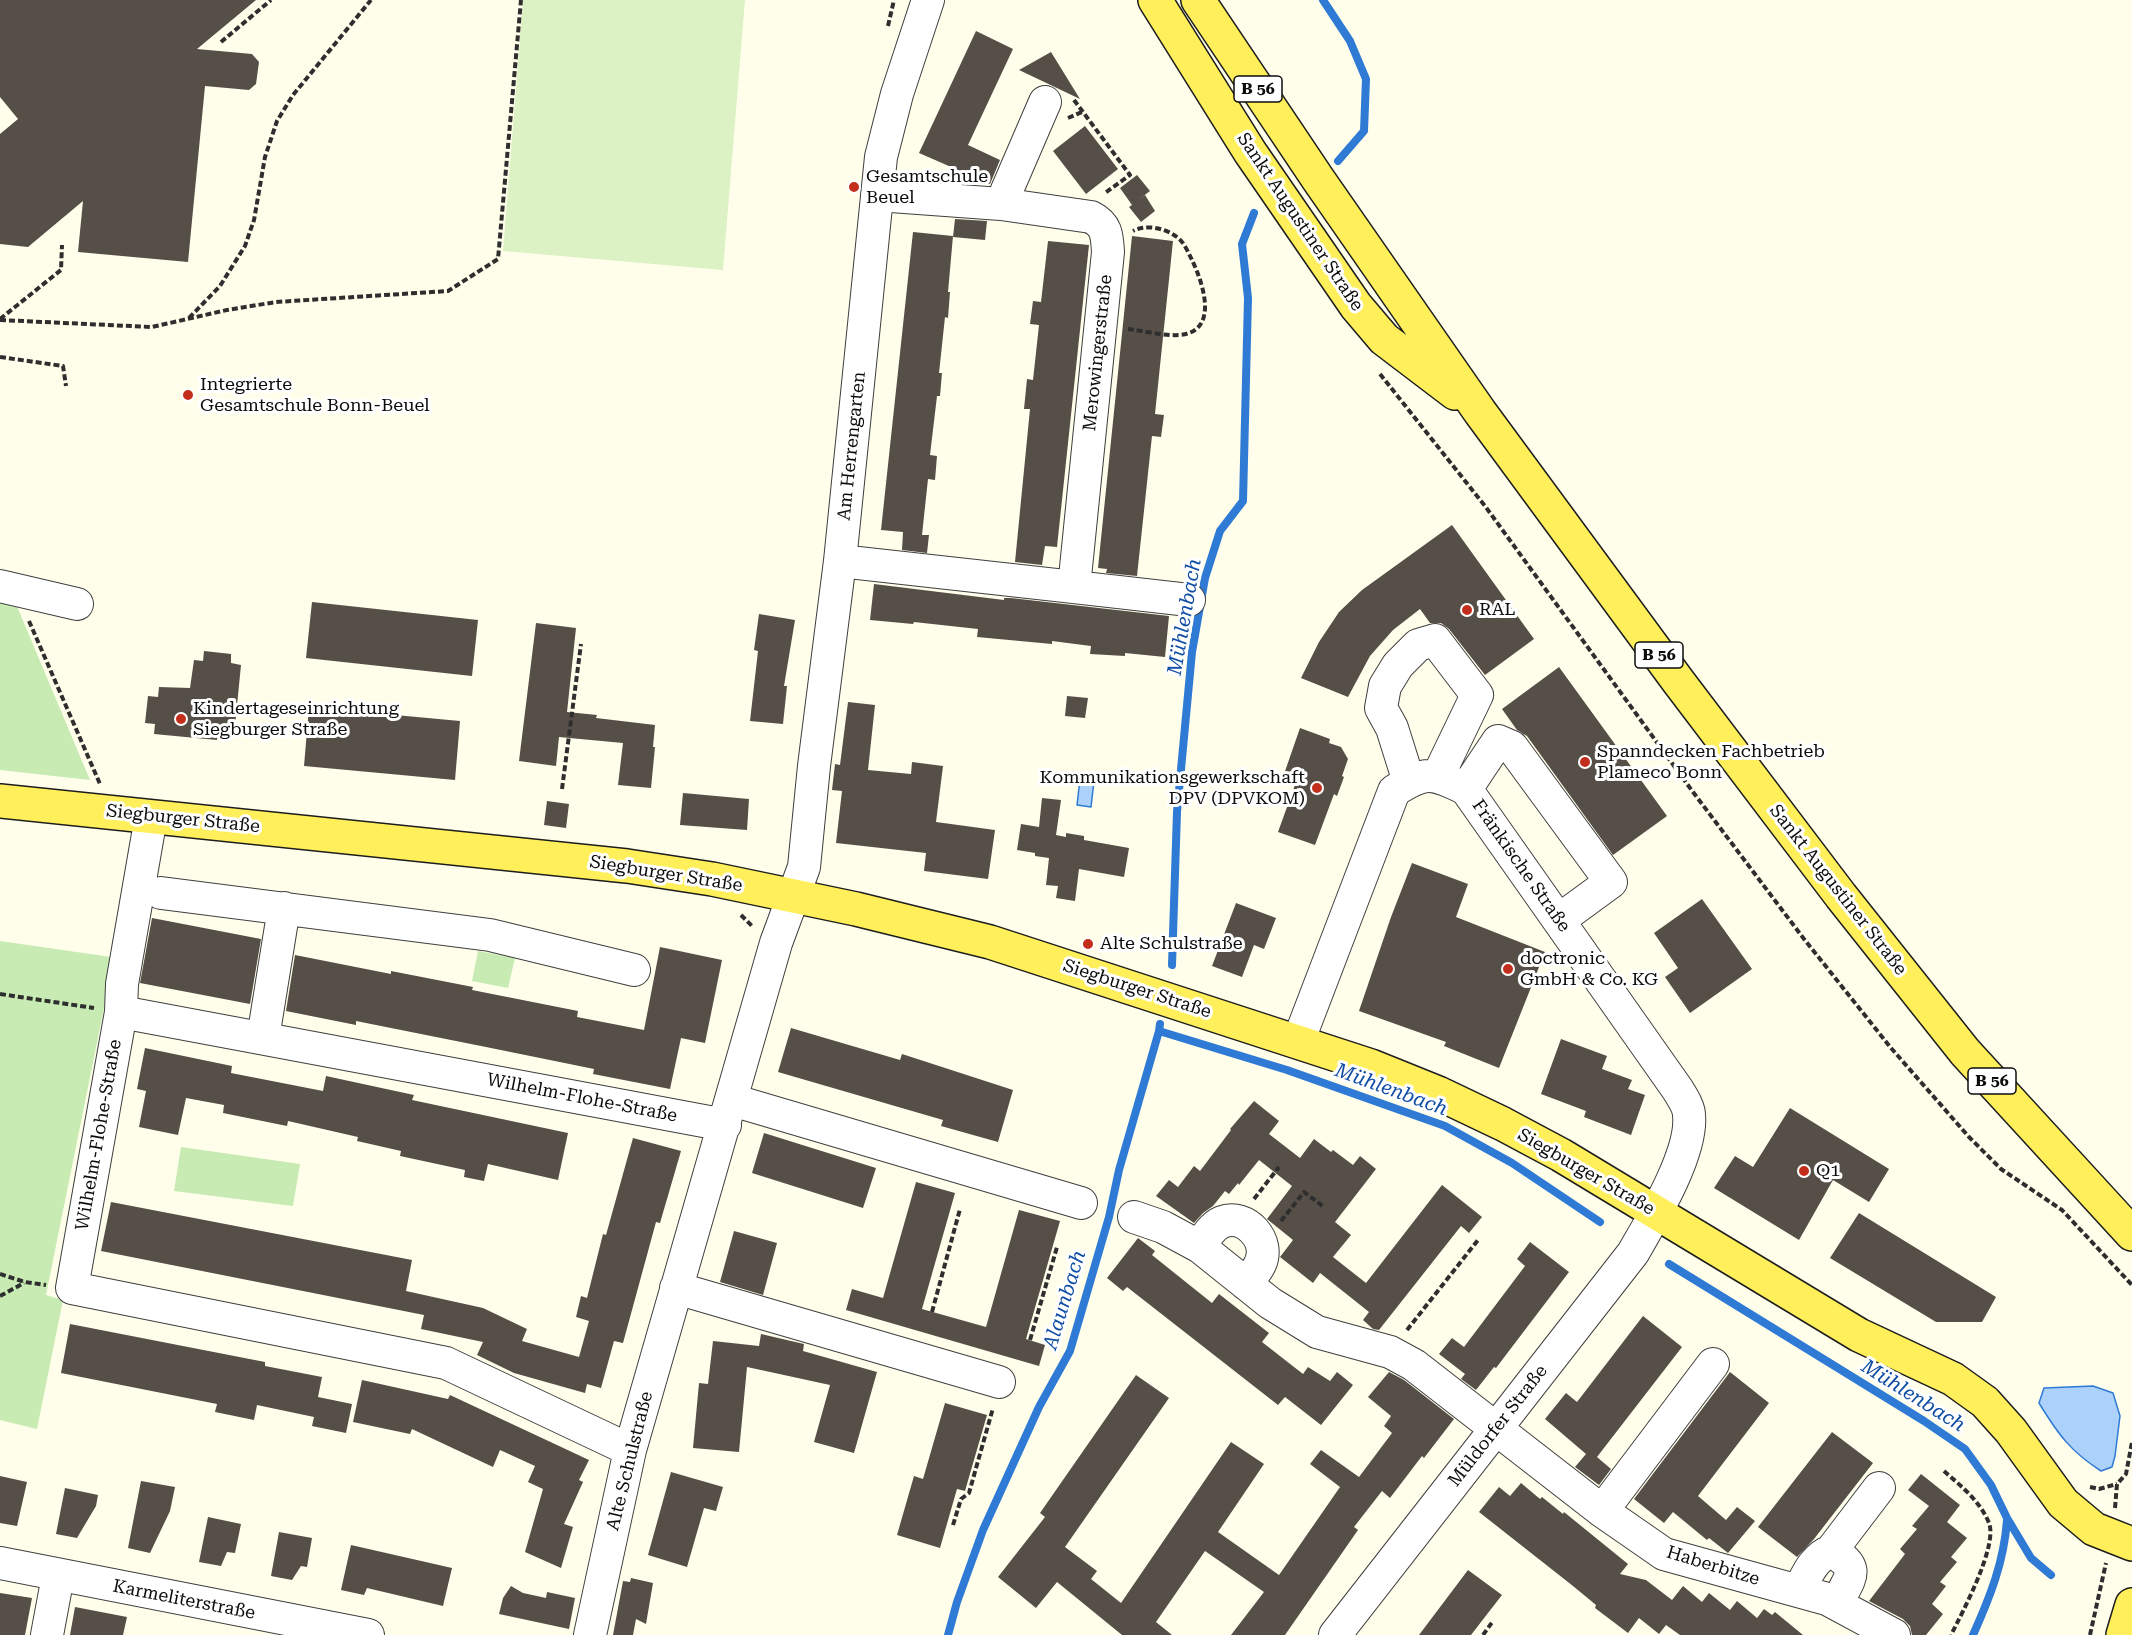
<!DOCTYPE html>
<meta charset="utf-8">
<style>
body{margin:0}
canvas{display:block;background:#fffeeb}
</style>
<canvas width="2132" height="1635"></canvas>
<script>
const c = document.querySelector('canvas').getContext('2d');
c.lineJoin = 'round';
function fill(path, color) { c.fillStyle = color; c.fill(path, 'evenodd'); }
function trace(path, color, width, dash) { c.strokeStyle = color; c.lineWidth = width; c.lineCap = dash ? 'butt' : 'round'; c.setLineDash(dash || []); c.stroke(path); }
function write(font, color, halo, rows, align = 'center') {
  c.font = font + ' "Roboto Serif",serif'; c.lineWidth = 6; c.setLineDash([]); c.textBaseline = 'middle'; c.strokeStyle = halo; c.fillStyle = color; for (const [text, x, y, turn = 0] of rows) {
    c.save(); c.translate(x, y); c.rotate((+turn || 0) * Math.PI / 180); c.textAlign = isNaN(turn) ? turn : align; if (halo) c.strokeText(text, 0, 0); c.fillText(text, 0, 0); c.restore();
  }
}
fill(new Path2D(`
 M 0,598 L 16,604 L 90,780 L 0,770 Z
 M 0,941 L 111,957 L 106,998 L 46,1295 L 63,1300 L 37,1429 L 0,1420 Z
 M 478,951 L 515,958 L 508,988 L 472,981 Z
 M 181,1147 L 300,1164 L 293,1206 L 174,1191 Z`), '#c7ebb2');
fill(new Path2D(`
 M 523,0 L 745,0 L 723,270 L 503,251 Z`), '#dcf2c5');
const water = new Path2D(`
 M 1080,779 L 1094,781 L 1091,807 L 1077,805 Z
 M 2093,1386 L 2113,1393 L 2120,1416 L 2115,1456 L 2112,1467 L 2101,1471 C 2070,1451 2058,1434 2039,1403 L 2044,1388 Z`);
fill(water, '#acd1fa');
trace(water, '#2f7ad5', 1.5);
trace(new Path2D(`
 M 1323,0 L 1350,41 L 1366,79 L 1364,131 L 1338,161
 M 1172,965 L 1177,812 L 1192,652 L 1205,578 L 1220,531 L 1243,501 L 1248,298 L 1242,244 L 1254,213
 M 1160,1024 L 1159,1031 L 1287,1070 L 1445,1126 L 1512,1163 L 1600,1222
 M 1669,1264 L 1924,1421 L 1965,1449 L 1991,1485 L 2007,1518 L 2031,1558 L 2051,1575
 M 948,1635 L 957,1602 L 983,1530 L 1039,1407 L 1070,1351 L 1109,1217 L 1119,1170 L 1159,1031
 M 1973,1635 C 1990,1597 2004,1562 2007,1520`), '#2f7ad5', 8);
fill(new Path2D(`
 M 0,0 L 256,0 L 197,49 L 252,54 L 259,62 L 256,84 L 249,90 L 205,86 L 188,262 L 78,252 L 83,201 L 28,247 L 0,244 L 0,134 L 18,119 L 0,97 Z
 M 976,31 L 1013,49 L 968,145 L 1000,160 L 990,184 L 919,153 Z
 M 1051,52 L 1059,65 L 1080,99 L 1019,70 Z
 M 1085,126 L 1118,169 L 1086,194 L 1053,151 Z
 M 1137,175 L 1150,191 L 1138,200 L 1145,195 L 1155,211 L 1141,222 L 1129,207 L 1132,205 L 1120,188 Z
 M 955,219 L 987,221 L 985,240 L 953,237 Z
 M 913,232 L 953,236 L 948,292 L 950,292 L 948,318 L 945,317 L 939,373 L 942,373 L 940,396 L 937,396 L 930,455 L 937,456 L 935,480 L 928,479 L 922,535 L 929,535 L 927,553 L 902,550 L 903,532 L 881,530 Z
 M 1132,236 L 1173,241 L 1155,414 L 1164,415 L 1161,437 L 1152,436 L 1137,576 L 1106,573 L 1107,569 L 1098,568 Z
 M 1048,241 L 1089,245 L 1057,547 L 1045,546 L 1042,565 L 1015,562 L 1030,409 L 1024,409 L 1027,379 L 1033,380 L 1039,325 L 1030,324 L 1033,301 L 1041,302 Z
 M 1452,525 L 1534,639 L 1485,675 L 1449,629 L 1441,623 L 1430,623 L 1420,609 L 1393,630 L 1370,656 L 1348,697 L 1301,678 L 1319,642 L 1339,612 L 1362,590 Z
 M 874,584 L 1004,600 L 1004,598 L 1011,598 L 1169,616 L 1165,657 L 1125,653 L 1125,656 L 1090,654 L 1091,646 L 1052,641 L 1052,644 L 977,637 L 978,629 L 914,622 L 913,624 L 870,620 Z
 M 312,602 L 478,620 L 472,676 L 306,658 Z
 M 759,614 L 795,620 L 784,686 L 787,686 L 783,724 L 750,721 L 758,651 L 754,650 Z
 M 536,623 L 576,628 L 567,712 L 597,715 L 596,718 L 655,725 L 653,747 L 655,747 L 651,788 L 618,785 L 623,743 L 559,737 L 556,766 L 519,761 Z
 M 204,651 L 231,654 L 231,663 L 241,665 L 235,726 L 219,726 L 217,740 L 154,734 L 155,724 L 145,723 L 148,696 L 158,697 L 159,687 L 190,688 L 194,660 L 203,661 Z
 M 1559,667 L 1667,816 L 1613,855 L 1527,736 L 1517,730 L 1502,709 Z
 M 1067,696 L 1088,698 L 1085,718 L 1065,716 Z
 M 848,702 L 875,705 L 868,770 L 911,774 L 912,762 L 943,766 L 936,822 L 995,830 L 988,879 L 924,871 L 926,853 L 836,843 L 842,791 L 832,790 L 835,764 L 840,765 Z
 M 309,707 L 460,721 L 455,780 L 304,766 Z
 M 1300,728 L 1330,739 L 1329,743 L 1341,747 L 1348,759 L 1342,776 L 1344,777 L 1337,796 L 1334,794 L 1315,845 L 1278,832 L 1296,782 L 1283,777 Z
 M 683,793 L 749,799 L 747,830 L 680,825 Z
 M 1042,798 L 1061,800 L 1056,835 L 1066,837 L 1066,833 L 1084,836 L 1084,840 L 1129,848 L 1124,877 L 1079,869 L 1075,901 L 1056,898 L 1058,886 L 1046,885 L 1049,858 L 1035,856 L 1035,853 L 1017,850 L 1021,824 L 1039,827 Z
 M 547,801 L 569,804 L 566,828 L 544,825 Z
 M 1412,863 L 1468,884 L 1456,917 L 1545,952 L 1499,1068 L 1444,1046 L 1446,1042 L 1359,1011 L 1391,917 Z
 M 1702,899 L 1752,969 L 1690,1013 L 1665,977 L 1678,968 L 1654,933 Z
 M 1236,903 L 1276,918 L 1264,949 L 1254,945 L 1242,977 L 1212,966 Z
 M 152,918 L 261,939 L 250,1004 L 140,983 Z
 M 660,947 L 722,960 L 705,1043 L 681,1038 L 670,1089 L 593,1074 L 594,1069 L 486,1047 L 356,1021 L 356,1025 L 286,1011 L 295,955 L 391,974 L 391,971 L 473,987 L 472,990 L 578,1011 L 577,1017 L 644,1030 Z
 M 791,1028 L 900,1060 L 902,1054 L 1013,1090 L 998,1142 L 941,1126 L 943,1120 L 778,1072 Z
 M 1561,1039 L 1607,1056 L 1602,1069 L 1632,1080 L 1628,1089 L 1645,1095 L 1631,1135 L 1584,1117 L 1586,1111 L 1541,1094 Z
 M 145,1048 L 232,1066 L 231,1073 L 323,1091 L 326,1076 L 414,1095 L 412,1100 L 568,1133 L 558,1180 L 488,1164 L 484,1181 L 464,1177 L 465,1170 L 400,1156 L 401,1151 L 357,1141 L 358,1137 L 288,1121 L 287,1126 L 223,1113 L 224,1105 L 186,1098 L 178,1135 L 139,1127 L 146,1091 L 137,1089 Z
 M 1254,1101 L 1279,1121 L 1269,1134 L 1300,1158 L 1314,1139 L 1331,1152 L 1333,1150 L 1353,1165 L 1360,1156 L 1376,1169 L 1335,1222 L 1351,1235 L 1333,1257 L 1366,1283 L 1442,1185 L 1482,1217 L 1469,1233 L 1461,1226 L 1379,1330 L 1373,1329 L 1363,1320 L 1369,1312 L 1320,1273 L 1313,1283 L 1280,1257 L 1293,1240 L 1267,1219 L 1292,1186 L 1259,1160 L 1239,1185 L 1238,1183 L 1229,1194 L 1225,1191 L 1213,1206 L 1203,1213 L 1194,1223 L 1156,1196 L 1169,1180 L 1178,1187 L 1194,1166 L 1200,1171 L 1231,1130 L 1230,1129 Z
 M 1790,1108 L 1889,1169 L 1869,1202 L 1833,1180 L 1799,1240 L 1714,1188 L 1735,1156 L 1753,1167 Z
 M 764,1133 L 876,1168 L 863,1208 L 752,1173 Z
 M 633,1138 L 681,1151 L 660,1223 L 656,1222 L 623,1343 L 614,1341 L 601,1388 L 587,1384 L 585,1393 L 514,1373 L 477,1355 L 483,1342 L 421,1329 L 424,1315 L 101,1251 L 111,1202 L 412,1260 L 406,1291 L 483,1308 L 527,1329 L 522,1341 L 579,1357 L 589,1321 L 576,1317 L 581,1296 L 587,1298 L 603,1234 L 606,1235 Z
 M 916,1182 L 955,1193 L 922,1309 L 986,1327 L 1019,1210 L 1060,1221 L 1026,1339 L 1045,1345 L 1039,1366 L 846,1310 L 852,1289 L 883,1298 Z
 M 1859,1213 L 1996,1297 L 1982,1322 L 1936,1322 L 1830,1258 Z
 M 734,1231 L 777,1243 L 763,1295 L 720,1282 Z
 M 1138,1238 L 1155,1251 L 1152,1255 L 1212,1303 L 1219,1294 L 1269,1333 L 1262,1342 L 1303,1374 L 1308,1367 L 1330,1381 L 1337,1372 L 1353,1385 L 1321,1425 L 1285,1397 L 1278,1405 L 1127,1287 L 1123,1291 L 1107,1278 Z
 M 1530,1242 L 1569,1272 L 1496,1368 L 1494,1367 L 1476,1390 L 1461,1379 L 1465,1374 L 1439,1354 L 1452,1338 L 1464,1347 L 1525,1266 L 1517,1259 Z
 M 1643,1316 L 1682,1347 L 1597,1457 L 1611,1469 L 1599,1485 L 1575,1467 L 1586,1454 L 1545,1419 L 1566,1393 L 1577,1402 Z
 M 70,1324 L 265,1362 L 265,1366 L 322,1377 L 318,1397 L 352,1404 L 346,1433 L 312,1426 L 314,1417 L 257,1405 L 254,1420 L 215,1412 L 217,1404 L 61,1373 Z
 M 761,1334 L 804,1344 L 803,1351 L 877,1372 L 854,1453 L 814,1442 L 830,1385 L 747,1367 L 739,1452 L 693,1448 L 699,1383 L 708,1384 L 713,1341 L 759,1346 Z
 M 1389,1372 L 1404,1380 L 1454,1419 L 1424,1458 L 1422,1456 L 1390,1498 L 1382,1491 L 1354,1527 L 1358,1530 L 1285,1635 L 1231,1635 L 1264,1592 L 1205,1551 L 1156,1622 L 1172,1635 L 1122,1635 L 1057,1582 L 1036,1608 L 998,1577 L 1045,1517 L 1040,1513 L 1136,1375 L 1169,1398 L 1065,1547 L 1097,1571 L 1091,1579 L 1121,1603 L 1231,1442 L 1264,1464 L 1218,1532 L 1279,1575 L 1340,1487 L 1310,1464 L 1321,1450 L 1359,1477 L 1392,1433 L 1384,1426 L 1391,1416 L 1368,1397 Z
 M 1730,1372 L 1769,1403 L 1698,1496 L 1726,1520 L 1737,1507 L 1755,1521 L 1728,1553 L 1709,1538 L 1707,1540 L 1673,1512 L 1664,1523 L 1634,1499 Z
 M 362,1380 L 448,1399 L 450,1395 L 589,1460 L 579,1480 L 583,1482 L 564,1524 L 573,1527 L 561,1568 L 525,1552 L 543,1489 L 528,1482 L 535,1466 L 500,1450 L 493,1467 L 412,1429 L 410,1434 L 353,1422 Z
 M 945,1403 L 987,1415 L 965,1491 L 957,1489 L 940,1548 L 897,1535 L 914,1476 L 923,1479 Z
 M 1832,1432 L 1873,1463 L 1814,1539 L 1797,1557 L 1758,1527 Z
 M 671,1472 L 723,1487 L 716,1511 L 704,1508 L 687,1567 L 648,1555 Z
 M 1921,1474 L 1960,1505 L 1947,1522 L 1967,1538 L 1951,1557 L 1957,1562 L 1940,1582 L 1946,1586 L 1932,1604 L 1943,1614 L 1926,1635 L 1912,1635 L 1910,1626 L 1903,1619 L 1869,1601 L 1905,1554 L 1900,1549 L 1917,1529 L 1912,1526 L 1929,1506 L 1908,1490 Z
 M 0,1476 L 27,1482 L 17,1526 L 0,1523 Z
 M 141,1481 L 175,1487 L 170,1511 L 150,1553 L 128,1548 Z
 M 1521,1483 L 1540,1499 L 1542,1497 L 1563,1514 L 1564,1512 L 1628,1564 L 1620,1574 L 1646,1580 L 1672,1600 L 1683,1586 L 1702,1602 L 1709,1593 L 1730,1610 L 1737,1601 L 1757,1618 L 1764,1609 L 1772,1615 L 1775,1612 L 1803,1635 L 1680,1635 L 1666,1625 L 1659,1634 L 1639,1618 L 1628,1633 L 1595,1608 L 1596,1605 L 1573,1586 L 1479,1512 L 1499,1487 L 1510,1496 Z
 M 65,1488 L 98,1495 L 96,1506 L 77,1538 L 56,1534 Z
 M 208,1517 L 241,1524 L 235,1553 L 227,1552 L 221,1566 L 199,1562 Z
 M 279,1532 L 312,1538 L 307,1567 L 301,1566 L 292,1580 L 271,1576 Z
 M 351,1545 L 452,1568 L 443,1606 L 367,1588 L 364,1595 L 341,1590 Z
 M 1468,1570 L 1502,1595 L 1488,1613 L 1471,1635 L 1419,1635 Z
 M 631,1578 L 653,1583 L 646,1624 L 636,1619 L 633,1635 L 613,1635 L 623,1581 L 630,1582 Z
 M 511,1586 L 523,1593 L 546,1598 L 547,1592 L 575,1598 L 569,1629 L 499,1614 L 503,1598 Z
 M 0,1593 L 32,1598 L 25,1635 L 0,1635 Z
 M 75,1607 L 127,1617 L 123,1635 L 70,1635 Z`), '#554f48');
const minor = new Path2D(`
 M 877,195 L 1001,204 L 1091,217 C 1107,225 1107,236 1108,252 L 1074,587 L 1189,600
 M 1001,204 L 1045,102
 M 840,561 L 1074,587
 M 0,586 L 77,604
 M 1409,782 L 1392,728 L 1381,708 L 1385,686 L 1398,665 L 1418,645 L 1435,640 L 1477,695 L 1438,776
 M 1466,789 L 1498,741 L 1512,747 L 1611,882 L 1559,920
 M 161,893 L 490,935 L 634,970
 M 121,1012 L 122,984 L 151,817
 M 263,1038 L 284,908
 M 1298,1042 L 1394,791 C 1427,770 1432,773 1466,789 L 1678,1090 C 1682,1097 1689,1107 1689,1115 C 1693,1153 1652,1220 1633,1253 L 1335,1635
 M 732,1100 L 1081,1203
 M 1134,1217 L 1163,1227 L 1200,1247 L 1270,1303 L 1317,1332 L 1390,1352 L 1414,1365 L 1602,1511 L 1664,1554 L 1827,1599 L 1894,1635
 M 1200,1247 C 1205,1238 1212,1226 1222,1222 C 1246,1213 1271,1241 1260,1264 C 1257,1271 1250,1278 1246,1284
 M 676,1288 L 999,1382
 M 630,1450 L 446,1363 L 72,1288 L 121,1012 L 725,1125
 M 1602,1511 L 1713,1364
 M 1831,1551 L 1879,1488
 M 0,1563 L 368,1635
 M 1799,1590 C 1807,1575 1814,1557 1831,1551 C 1862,1568 1850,1577 1837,1603
 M 47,1635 L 58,1576
 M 590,1635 L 630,1450 L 776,943 L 804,867 L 814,766 L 840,561 L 881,157 L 897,94 L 928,0`);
const major = new Path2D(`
 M 1155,0 L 1250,152 L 1356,306 L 1384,339 L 1455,393
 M 1198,0 L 1318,179 L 1480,412 L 1678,681 L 1841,896 L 1965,1052 L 2132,1234
 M 0,801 L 627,866 L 712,879 L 856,909 L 990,942 L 1371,1066 L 1438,1093 L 1503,1124 L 1561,1155 L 1859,1335 L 1953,1379 L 1985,1402 L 2011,1431 L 2063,1503 L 2094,1529 L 2132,1544
 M 2123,1635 L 2132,1605`);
trace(minor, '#3f3f3f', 34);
trace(major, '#1d1d1d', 36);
trace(new Path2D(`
 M 888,26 L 894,0
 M 221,42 L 271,0
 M 1074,100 L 1130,175 L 1105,193
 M 1068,118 L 1082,112
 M 189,318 L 220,286 L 245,246 L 254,220 L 265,157 L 277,121 L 293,95 L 371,0
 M 0,319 L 61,270 L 62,245
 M 0,320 L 152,327 L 227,310 L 276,302 L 448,291 L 498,259 L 521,0
 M 1128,329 C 1144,331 1163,336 1179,335 C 1220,332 1203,283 1192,260 C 1188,252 1184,242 1177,237 C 1165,228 1146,224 1133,231
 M 0,357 L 63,366 L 66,386
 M 1380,374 L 1485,506 L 1693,792 L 1804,939 L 1891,1048 L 1969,1137 L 2001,1169 L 2062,1210 L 2132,1285
 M 29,621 L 100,784
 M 562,789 L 581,644
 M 741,915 L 753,927
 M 0,994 L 94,1008
 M 1254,1199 L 1279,1167
 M 1281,1221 L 1304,1192 L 1324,1207
 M 0,1274 L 25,1282 L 46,1285
 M 0,1296 L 24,1283
 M 932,1312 L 960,1209
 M 1407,1330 L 1478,1240
 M 1030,1340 L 1057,1247
 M 1944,1471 C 1961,1486 1980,1501 1989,1523 C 1998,1546 1962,1613 1951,1635
 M 2090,1487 L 2099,1489 L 2117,1484
 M 2115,1508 L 2117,1484 L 2126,1474 L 2132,1442
 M 953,1525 L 961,1499 L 969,1493 L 993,1408
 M 1483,1635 L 1493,1621
 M 2090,1635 L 2106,1563`), '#2e2e2e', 4, [6, 3]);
trace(minor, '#fff', 32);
trace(major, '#ffef5b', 33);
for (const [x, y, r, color] of [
 [854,187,6,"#c32d1c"],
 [188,395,6,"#c32d1c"],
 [1467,610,6,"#c32d1c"],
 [181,719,6,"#c32d1c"],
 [1585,762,6,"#c32d1c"],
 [1317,788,6,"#c32d1c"],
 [1088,944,6,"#c32d1c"],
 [1508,969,6,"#c32d1c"],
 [1804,1171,6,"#c32d1c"]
]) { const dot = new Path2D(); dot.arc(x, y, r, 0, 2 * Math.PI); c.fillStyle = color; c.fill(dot); trace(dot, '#fff', 2); }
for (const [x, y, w] of [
 [1258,89,48],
 [1659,655,48],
 [1992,1081,48]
]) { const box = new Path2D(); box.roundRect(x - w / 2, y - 13, w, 26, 4.5); c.fillStyle = '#fff'; c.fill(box); trace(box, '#0c0c0c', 1.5); }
write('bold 16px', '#0c0c0c', null, [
 ["B 56",1258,89],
 ["B 56",1659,655],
 ["B 56",1992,1081]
]);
write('18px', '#0c0c0c', '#fff', [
 ["Gesamtschule",866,177],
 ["Beuel",866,198],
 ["Integrierte",200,385],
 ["Gesamtschule Bonn-Beuel",200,406],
 ["RAL",1479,610],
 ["Kindertageseinrichtung",193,709],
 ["Siegburger Straße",193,730],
 ["Spanndecken Fachbetrieb",1597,752],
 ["Plameco Bonn",1597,773],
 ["Kommunikationsgewerkschaft",1305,778,"right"],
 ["DPV (DPVKOM)",1305,799,"right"],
 ["Alte Schulstraße",1100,944],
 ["doctronic",1520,959],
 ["GmbH & Co. KG",1520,980],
 ["Q1",1816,1171]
], 'left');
write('18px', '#0c0c0c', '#fff', [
 ["Sankt Augustiner Straße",1300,222,56],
 ["Merowingerstraße",1098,353,-84],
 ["Am Herrengarten",852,446,-84],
 ["Siegburger Straße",183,819,6],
 ["Fränkische Straße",1521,866,55],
 ["Siegburger Straße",666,874,9],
 ["Sankt Augustiner Straße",1838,890,52],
 ["Siegburger Straße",1137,989,18],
 ["Wilhelm-Flohe-Straße",582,1098,11],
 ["Wilhelm-Flohe-Straße",99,1135,-80],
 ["Siegburger Straße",1586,1172,30],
 ["Müldorfer Straße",1498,1426,-52],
 ["Alte Schulstraße",630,1461,-76],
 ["Haberbitze",1713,1566,17],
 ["Karmeliterstraße",184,1600,11]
]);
write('italic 20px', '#0f4da4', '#fff', [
 ["Mühlenbach",1185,617,-80],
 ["Mühlenbach",1391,1090,20],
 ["Alaunbach",1065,1300,-73],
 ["Mühlenbach",1913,1396,32]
]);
</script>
